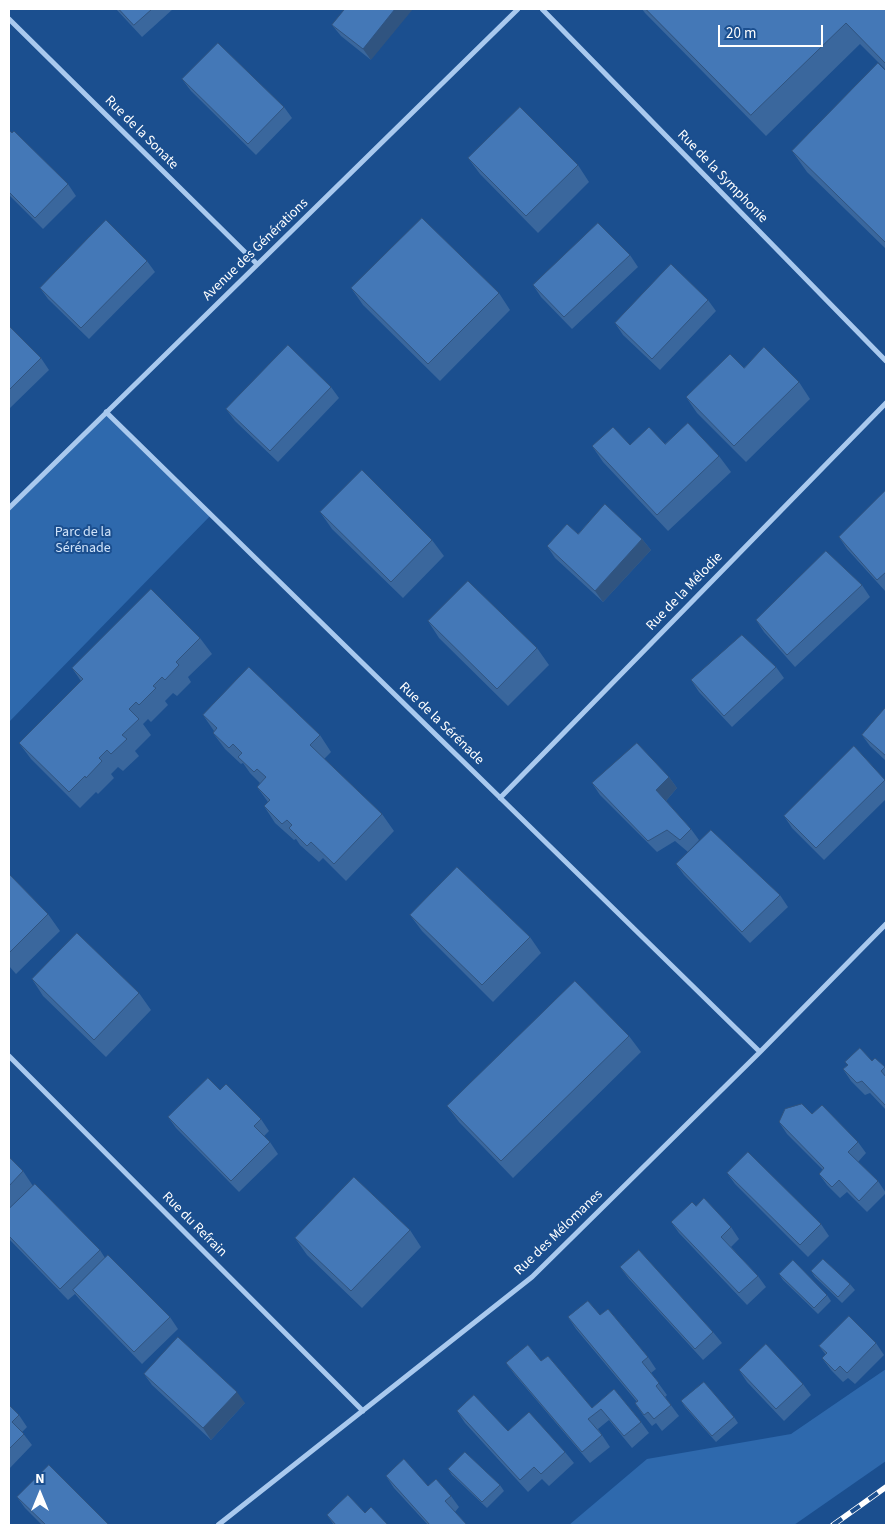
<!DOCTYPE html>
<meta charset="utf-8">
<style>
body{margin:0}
#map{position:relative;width:895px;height:1534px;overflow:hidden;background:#1b4f8f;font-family:"Source Sans 3",sans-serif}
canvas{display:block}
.frame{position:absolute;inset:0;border:10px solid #fff;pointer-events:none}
.north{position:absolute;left:15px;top:1469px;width:50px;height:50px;-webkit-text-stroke:4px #1b4f8f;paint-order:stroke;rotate:0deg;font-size:14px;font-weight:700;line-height:20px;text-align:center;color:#fff}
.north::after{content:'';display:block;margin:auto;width:18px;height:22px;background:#fff;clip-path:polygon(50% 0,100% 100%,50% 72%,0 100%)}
.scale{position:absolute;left:718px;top:25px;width:105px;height:22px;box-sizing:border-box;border:2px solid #fff;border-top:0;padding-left:6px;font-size:15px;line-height:18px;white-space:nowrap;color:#fff;-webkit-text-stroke:4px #1b4f8f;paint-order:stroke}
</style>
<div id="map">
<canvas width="895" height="1534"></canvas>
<div class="frame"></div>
<div class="north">N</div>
<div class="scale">20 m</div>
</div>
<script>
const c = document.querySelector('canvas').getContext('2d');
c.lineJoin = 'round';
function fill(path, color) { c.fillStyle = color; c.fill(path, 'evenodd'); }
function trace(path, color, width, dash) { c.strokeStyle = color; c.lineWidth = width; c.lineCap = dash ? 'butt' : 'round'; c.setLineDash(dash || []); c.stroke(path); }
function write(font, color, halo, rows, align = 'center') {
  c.font = font + ' "Source Sans 3",sans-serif'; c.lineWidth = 4; c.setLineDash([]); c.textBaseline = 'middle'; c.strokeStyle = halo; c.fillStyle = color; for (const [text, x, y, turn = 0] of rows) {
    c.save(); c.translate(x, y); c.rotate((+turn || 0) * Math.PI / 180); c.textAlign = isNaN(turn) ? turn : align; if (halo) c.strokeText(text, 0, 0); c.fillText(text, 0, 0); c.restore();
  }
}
fill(new Path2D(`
 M 106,412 L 211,515 L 9,722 L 9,511 Z
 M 886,1369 L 886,1461 L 794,1525 L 569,1525 L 647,1459 L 791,1434 Z`), '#2e69ad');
trace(new Path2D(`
 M 542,9 L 886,361
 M 9,19 L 257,264
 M 106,412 L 760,1052
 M 9,508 L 518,9
 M 500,798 L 886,403
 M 9,1056 L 363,1411
 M 218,1525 L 532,1277 L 760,1052 L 886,924`), '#a9c9ee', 5);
const rail = new Path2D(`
 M 833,1525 L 886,1487`);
trace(rail, '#fff', 5.5);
trace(rail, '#1b4f8f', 4, [11]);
fill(new Path2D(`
 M 116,9 L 173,9 L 142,37 Z
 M 345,9 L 371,60 L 341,36 L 332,25 Z
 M 642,9 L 886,9 L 886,70 L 860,44 L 766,136 L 645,13 Z
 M 886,71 L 886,249 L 807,172 L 792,151 Z
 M 182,79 L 284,107 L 292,118 L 256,155 L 191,91 Z
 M 9,130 L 68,184 L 76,196 L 43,229 L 9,195 Z
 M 468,158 L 578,165 L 589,182 L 538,233 L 480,174 Z
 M 630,255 L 638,267 L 572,329 L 541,297 L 533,285 Z
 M 147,261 L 155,272 L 89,339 L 48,299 L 40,288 Z
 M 351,288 L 499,293 L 510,310 L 440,381 L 363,305 Z
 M 708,300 L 716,311 L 660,370 L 623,335 L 615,323 Z
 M 9,326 L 41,358 L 49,370 L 9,409 Z
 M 744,368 L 799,382 L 810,399 L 746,462 L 697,413 L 686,397 Z
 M 331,387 L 339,398 L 278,462 L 235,421 L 226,409 Z
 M 665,444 L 719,456 L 731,472 L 668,531 L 603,462 L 592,446 L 630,445 Z
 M 886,490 L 886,592 L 847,549 L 839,537 Z
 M 320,512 L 432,540 L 444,556 L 403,598 L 332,529 Z
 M 642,539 L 651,550 L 603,602 L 555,558 L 547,546 Z
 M 862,585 L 870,597 L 795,667 L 764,632 L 756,620 Z
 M 428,621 L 537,648 L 549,665 L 508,706 L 439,638 Z
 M 200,638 L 212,654 L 188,677 L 191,682 L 177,696 L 173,693 L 165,701 L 168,705 L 151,722 L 148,719 L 143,724 L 151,735 L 135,751 L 139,756 L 123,771 L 118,767 L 111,774 L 114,778 L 98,794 L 96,792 L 80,808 L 31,759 L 19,743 L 81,681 L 72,668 Z
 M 776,667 L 784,678 L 732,727 L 699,692 L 691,680 Z
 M 886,707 L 886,761 L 870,746 L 862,735 Z
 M 203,715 L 320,735 L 331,752 L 324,759 L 382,814 L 394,831 L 346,881 L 323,858 L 319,862 L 300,845 L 296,839 L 294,840 L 275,823 L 264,806 L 268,802 L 257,787 L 260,783 L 250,773 L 243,763 L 241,764 L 225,749 L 213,733 L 214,731 Z
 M 854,746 L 886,781 L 886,799 L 824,860 L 792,828 L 784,816 Z
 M 669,777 L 677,788 L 666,801 L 691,829 L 699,840 L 688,852 L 675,841 L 657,852 L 600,795 L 592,783 Z
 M 676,864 L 780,895 L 788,907 L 750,943 L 684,875 Z
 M 9,874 L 48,914 L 60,931 L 16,974 L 9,966 Z
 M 410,915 L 530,937 L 541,953 L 493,1002 L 422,931 Z
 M 32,979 L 139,993 L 151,1010 L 106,1057 L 43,996 Z
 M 629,1036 L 641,1052 L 513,1178 L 459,1122 L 447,1106 Z
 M 872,1061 L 885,1067 L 886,1069 L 886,1110 L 870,1093 L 865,1095 L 851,1081 L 843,1069 L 848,1065 L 845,1062 Z
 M 220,1090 L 261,1119 L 269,1131 L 264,1136 L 270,1142 L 278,1154 L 239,1192 L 176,1128 L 168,1117 Z
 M 812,1114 L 858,1142 L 866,1153 L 858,1162 L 878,1181 L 886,1193 L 867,1212 L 847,1192 L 840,1198 L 827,1185 L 819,1174 L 823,1170 L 787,1134 L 779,1122 Z
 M 9,1157 L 23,1171 L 33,1186 L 100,1250 L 105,1258 L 170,1317 L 178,1329 L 142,1364 L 81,1301 L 75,1294 L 68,1300 L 9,1239 Z
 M 727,1173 L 821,1224 L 829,1236 L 808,1257 L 735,1184 Z
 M 696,1206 L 731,1227 L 739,1239 L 731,1247 L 758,1276 L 766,1287 L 747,1305 L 679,1233 L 671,1222 Z
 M 410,1230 L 421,1247 L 362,1308 L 307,1255 L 295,1238 Z
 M 620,1267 L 713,1332 L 722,1343 L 703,1360 L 629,1279 Z
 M 811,1271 L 850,1284 L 855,1290 L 842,1303 L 815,1277 Z
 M 779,1274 L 827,1295 L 831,1301 L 818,1314 L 783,1280 Z
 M 600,1315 L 648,1357 L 656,1369 L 651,1373 L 667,1395 L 665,1397 L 679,1416 L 662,1431 L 656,1423 L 652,1426 L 643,1415 L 635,1403 L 637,1402 L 576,1329 L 568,1317 Z
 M 876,1343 L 884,1355 L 855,1384 L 848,1378 L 843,1382 L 831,1370 L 822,1358 L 826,1355 L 819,1346 Z
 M 541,1361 L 592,1408 L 614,1389 L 641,1422 L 649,1433 L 632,1448 L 609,1420 L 598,1429 L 610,1447 L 590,1463 L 515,1375 L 506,1363 Z
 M 739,1370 L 803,1384 L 811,1395 L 784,1421 L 747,1382 Z
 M 144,1374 L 245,1403 L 211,1440 L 152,1385 Z
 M 681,1401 L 734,1417 L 738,1423 L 716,1442 L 685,1407 Z
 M 9,1405 L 19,1415 L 27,1427 L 22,1432 L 32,1445 L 9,1469 Z
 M 457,1411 L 508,1431 L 565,1452 L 574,1463 L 549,1486 L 542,1479 L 528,1492 L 465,1423 Z
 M 49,1465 L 108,1525 L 42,1525 L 25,1508 L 17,1497 Z
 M 448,1469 L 500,1485 L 504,1491 L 487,1508 L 452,1475 Z
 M 386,1476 L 428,1486 L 451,1496 L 459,1507 L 455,1512 L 467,1525 L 428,1525 L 394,1488 Z
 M 365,1513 L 388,1525 L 334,1525 L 327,1515 Z`), '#3a679d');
fill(new Path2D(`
 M 395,9 L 413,9 L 371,60 L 363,49 Z
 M 642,539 L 651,550 L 603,602 L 595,591 Z
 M 669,777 L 677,788 L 665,802 L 656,790 Z
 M 237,1392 L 245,1403 L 211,1440 L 203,1428 Z`), '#305480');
const building = new Path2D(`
 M 119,9 L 152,9 L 134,25 Z
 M 345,9 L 395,9 L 363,49 L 332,25 Z
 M 646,9 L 886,9 L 886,64 L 846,23 L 751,115 Z
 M 218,43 L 284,107 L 248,144 L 182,79 Z
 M 878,63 L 886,71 L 886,243 L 792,151 Z
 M 520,107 L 578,165 L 526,216 L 468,158 Z
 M 9,130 L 12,133 L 14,131 L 68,184 L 35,218 L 9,192 Z
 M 422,218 L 499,293 L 428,364 L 351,288 Z
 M 106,220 L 147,261 L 81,328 L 40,288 Z
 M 598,223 L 630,255 L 564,317 L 533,285 Z
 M 671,264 L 708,300 L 652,359 L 615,323 Z
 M 9,326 L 41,358 L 9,390 Z
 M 288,345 L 331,387 L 270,451 L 226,409 Z
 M 764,347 L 799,382 L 734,446 L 686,397 L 730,354 L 744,368 Z
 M 688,423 L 719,456 L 657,515 L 592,446 L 613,427 L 630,445 L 649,427 L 665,444 Z
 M 362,470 L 432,540 L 391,582 L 320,512 Z
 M 886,490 L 886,572 L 877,580 L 839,537 Z
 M 605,504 L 642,539 L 595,591 L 547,546 L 567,524 L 578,534 Z
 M 826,551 L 862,585 L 787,655 L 756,620 Z
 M 468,581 L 537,648 L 497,689 L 428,621 Z
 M 151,589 L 200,638 L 176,662 L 179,665 L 165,680 L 162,677 L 153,686 L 156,688 L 139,705 L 136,702 L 129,709 L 139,719 L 122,735 L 127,739 L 111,754 L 107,750 L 99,758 L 102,761 L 86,778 L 85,776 L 69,792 L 19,743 L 83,679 L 72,668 Z
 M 742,635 L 776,667 L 724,716 L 691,680 Z
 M 249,667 L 320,735 L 310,745 L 382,814 L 334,864 L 311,842 L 307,846 L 289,828 L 292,825 L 287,820 L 282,824 L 264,806 L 270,800 L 257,787 L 266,777 L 257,769 L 254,772 L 238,757 L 242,753 L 233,744 L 229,748 L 213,733 L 217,728 L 203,715 Z
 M 886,707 L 886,756 L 862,735 Z
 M 637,743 L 669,777 L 656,790 L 691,829 L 680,840 L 667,830 L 648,841 L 592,783 Z
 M 854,746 L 885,780 L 816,848 L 784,816 Z
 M 711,830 L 780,895 L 742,932 L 676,864 Z
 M 457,867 L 530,937 L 482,985 L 410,915 Z
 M 9,874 L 48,914 L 9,953 Z
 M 77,933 L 139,993 L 94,1040 L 32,979 Z
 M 575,981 L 629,1036 L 501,1161 L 447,1106 Z
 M 860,1048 L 872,1061 L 875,1058 L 885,1067 L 881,1071 L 886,1077 L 886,1106 L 862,1081 L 857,1083 L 843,1069 L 848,1065 L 845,1062 Z
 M 208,1078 L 220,1090 L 226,1084 L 261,1119 L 254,1126 L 270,1142 L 231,1181 L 168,1117 Z
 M 802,1104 L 812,1114 L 822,1105 L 858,1142 L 848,1152 L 878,1181 L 859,1201 L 839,1180 L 832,1187 L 819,1174 L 824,1168 L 779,1122 L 785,1109 Z
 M 748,1152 L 821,1224 L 800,1245 L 727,1173 Z
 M 9,1157 L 23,1171 L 9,1186 Z
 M 354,1177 L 410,1230 L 351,1291 L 295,1238 Z
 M 35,1184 L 100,1250 L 60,1289 L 9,1236 L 9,1209 Z
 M 704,1198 L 731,1227 L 721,1237 L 758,1276 L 739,1293 L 671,1222 L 692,1202 L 696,1206 Z
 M 639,1250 L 713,1332 L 695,1349 L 620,1267 Z
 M 108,1255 L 170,1317 L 134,1352 L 73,1290 Z
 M 823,1259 L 850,1284 L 838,1297 L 811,1271 Z
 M 793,1260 L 827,1295 L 814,1308 L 779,1274 Z
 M 588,1301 L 600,1315 L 608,1309 L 648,1357 L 642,1362 L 659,1383 L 656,1386 L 671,1405 L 654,1419 L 648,1412 L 644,1415 L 635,1403 L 638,1401 L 568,1317 Z
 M 849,1316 L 876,1343 L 847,1373 L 840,1366 L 835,1371 L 822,1358 L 827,1353 L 819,1346 Z
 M 178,1337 L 237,1392 L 203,1428 L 144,1374 Z
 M 766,1344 L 803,1384 L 776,1409 L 739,1370 Z
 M 528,1345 L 541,1361 L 548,1356 L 592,1408 L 614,1389 L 641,1422 L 624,1436 L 601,1409 L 588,1419 L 602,1435 L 582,1452 L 506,1363 Z
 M 704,1382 L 734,1417 L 712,1436 L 681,1401 Z
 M 474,1395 L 508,1431 L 529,1412 L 565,1452 L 541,1474 L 534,1467 L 520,1480 L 457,1411 Z
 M 9,1405 L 19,1415 L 12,1422 L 24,1434 L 9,1449 Z
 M 465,1452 L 500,1485 L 482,1502 L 448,1469 Z
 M 404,1459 L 428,1486 L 436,1479 L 451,1496 L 445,1501 L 467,1525 L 430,1525 L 386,1476 Z
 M 49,1465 L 108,1524 L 106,1525 L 46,1525 L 17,1497 Z
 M 348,1495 L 365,1513 L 371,1507 L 388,1525 L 336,1525 L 327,1515 Z`);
fill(building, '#4478b7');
trace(building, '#305480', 1);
write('14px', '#fff', '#1b4f8f', [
 ["Rue de la Sonate",141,133,45],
 ["Rue de la Symphonie",722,177,46],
 ["Avenue des Générations",256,250,-44],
 ["Rue de la Mélodie",685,592,-46],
 ["Rue de la Sérénade",441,724,44],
 ["Rue du Refrain",194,1225,45],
 ["Rue des Mélomanes",559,1233,-44]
]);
write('14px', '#cfe3fa', '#1b4f8f', [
 ["Parc de la",83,533],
 ["Sérénade",83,549]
]);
</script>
